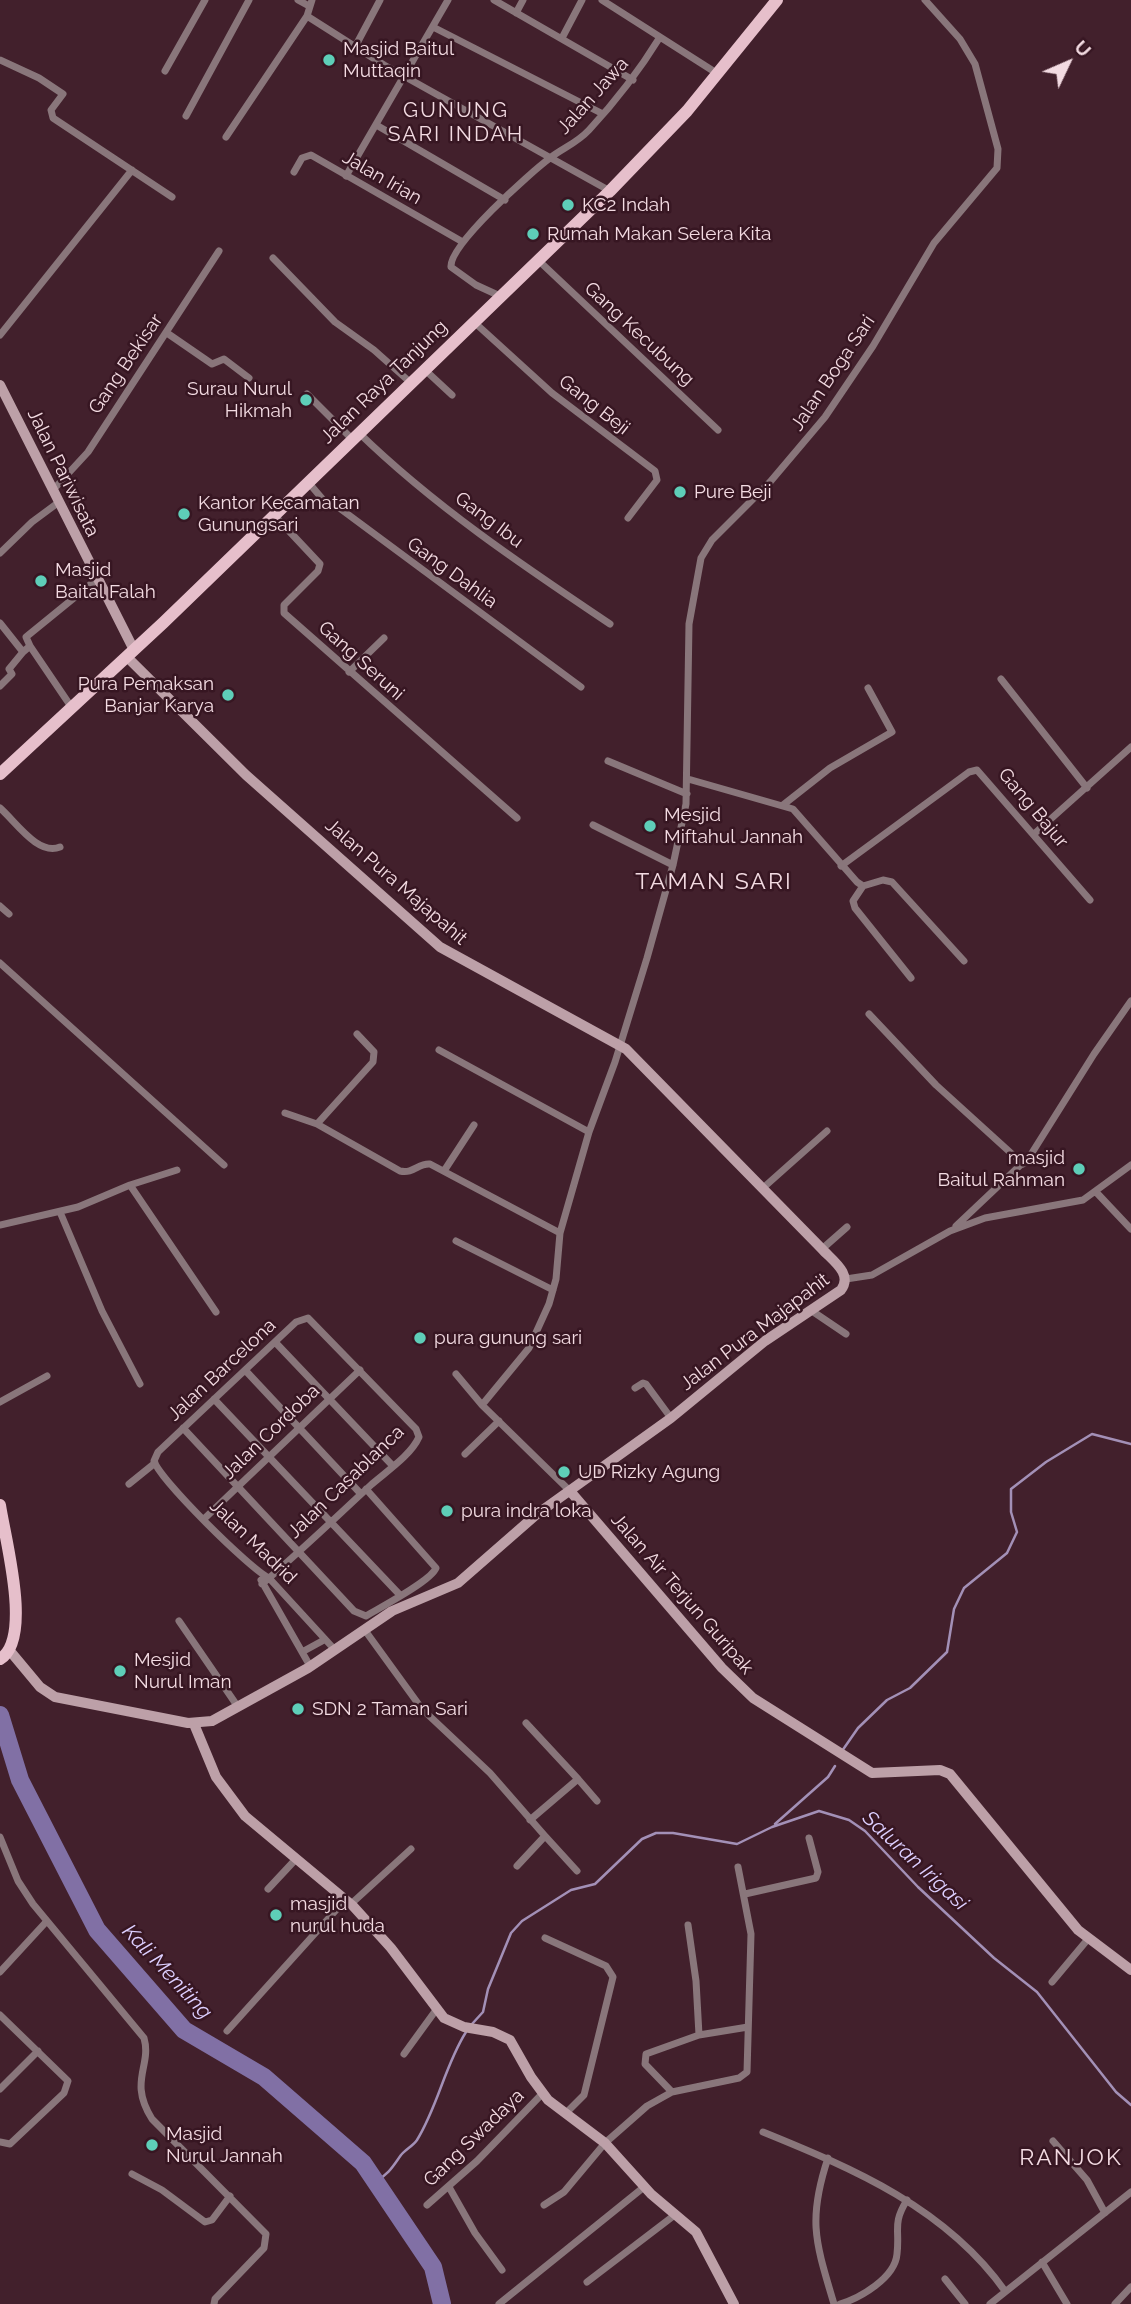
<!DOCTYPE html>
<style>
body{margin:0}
#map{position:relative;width:1131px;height:2304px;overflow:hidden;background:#42202c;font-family:Raleway,sans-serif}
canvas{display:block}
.north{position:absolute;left:1033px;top:28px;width:70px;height:70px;-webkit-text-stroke:5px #371622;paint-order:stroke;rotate:46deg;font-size:19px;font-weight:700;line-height:28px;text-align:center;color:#f3dbe2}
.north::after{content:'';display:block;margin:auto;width:24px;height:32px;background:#f3dbe2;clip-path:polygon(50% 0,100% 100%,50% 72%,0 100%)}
</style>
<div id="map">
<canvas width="1131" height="2304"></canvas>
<div class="north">U</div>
</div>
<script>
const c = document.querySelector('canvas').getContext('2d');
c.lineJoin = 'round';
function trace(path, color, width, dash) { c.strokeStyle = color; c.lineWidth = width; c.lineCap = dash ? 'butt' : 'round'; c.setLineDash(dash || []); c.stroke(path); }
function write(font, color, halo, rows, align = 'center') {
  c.font = font + ' Raleway,sans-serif'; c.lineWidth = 5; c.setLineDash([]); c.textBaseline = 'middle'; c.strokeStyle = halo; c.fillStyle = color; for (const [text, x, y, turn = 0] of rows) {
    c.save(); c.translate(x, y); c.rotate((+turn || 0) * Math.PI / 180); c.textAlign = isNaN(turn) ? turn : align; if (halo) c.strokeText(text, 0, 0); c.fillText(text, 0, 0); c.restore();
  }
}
trace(new Path2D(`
 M 842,1751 L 858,1728 L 887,1700 L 910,1688 L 947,1652 L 954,1609 L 964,1588 L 1007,1553 L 1017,1532 L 1011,1512 L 1011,1489 L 1046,1462 L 1092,1434 L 1131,1444
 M 775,1824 L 828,1777 L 835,1766
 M 472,2024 L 483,2012 L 488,1989 L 511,1933 L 522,1921 L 571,1890 L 595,1884 L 642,1839 L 656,1833 L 673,1833 L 737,1844 L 772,1827 L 819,1811 L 849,1820 L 865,1831 L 918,1887 L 994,1958 L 1037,1992 L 1116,2092 L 1131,2105
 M 376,2181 C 389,2174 393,2166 401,2155 C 406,2149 413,2146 417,2140 C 438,2106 445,2065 466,2032`), '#a390b7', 2.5);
trace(new Path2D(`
 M 0,1715 L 20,1780 L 97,1930 L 184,2030 L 264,2077 L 363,2163 L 433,2267 L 442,2304`), '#8170a5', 18);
trace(new Path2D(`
 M 298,0 L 309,6
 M 494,0 L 633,80
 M 602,0 L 718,74
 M 516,13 L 523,0
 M 307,16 L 384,65 L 610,191
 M 433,27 L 603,114
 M 562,38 L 582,0
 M 355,47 L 380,0
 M 0,60 L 39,78 L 63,94 L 51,110 L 53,118 L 172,197
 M 165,71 L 205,0
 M 186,116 L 249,0
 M 378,126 L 505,200
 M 226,137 L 307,16 L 312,0
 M 294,172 L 302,158 L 311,155 L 461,241
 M 346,176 L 448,0
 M 273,258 L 335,322 L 374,350 L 411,383
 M 538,260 L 718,430
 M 500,296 L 476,285 L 451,267 C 449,245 530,173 550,158 C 563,148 577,143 589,130 C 616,101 639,71 660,37
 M 474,322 L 552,393 L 655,471 L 657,480 L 628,518
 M 167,333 L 212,364 L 224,359 L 249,378
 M 0,335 L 132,170
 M 424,369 L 452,395
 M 307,394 L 352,439
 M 358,432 C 434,506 522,565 610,624
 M 308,482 L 325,502 L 338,507 L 581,687
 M 53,490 L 88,452 L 219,251
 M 274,515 L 320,564 L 318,571 L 284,605 L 284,613 L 517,818
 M 0,553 L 32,522 L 59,502
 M 0,623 L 23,652 L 30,646 L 72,708
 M 30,646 L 26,637 L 96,580
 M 349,672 L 384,638
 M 1001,679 L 1087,788
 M 0,686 L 12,674 L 9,669 L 23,652
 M 608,761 L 687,794
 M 688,779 L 793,809 L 857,882 L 863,886 L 883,880 L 892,882 L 964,961
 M 783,805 L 830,768 L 892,732 L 868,688
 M 0,808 C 16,822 38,856 60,847
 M 593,825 L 673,865
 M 1034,834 L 1131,747
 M 841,866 L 969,772 L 977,770 L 1090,900
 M 863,886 L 853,901 L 855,908 L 911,978
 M 0,906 L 9,914
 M 0,963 L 224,1165
 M 869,1014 L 936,1085 L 1023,1164
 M 439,1050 L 589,1132
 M 285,1113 L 317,1124 L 400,1171 C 414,1174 418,1163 430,1164 L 560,1233
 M 317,1124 L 373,1062 L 374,1052 L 357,1034
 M 444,1171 L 474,1125
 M 130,1185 L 177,1170
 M 763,1188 L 827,1131
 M 1096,1192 L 1131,1229
 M 60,1212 L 102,1311 L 140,1384
 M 0,1225 L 78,1207 L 130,1185 L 216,1312
 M 956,1226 L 1030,1156 L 1094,1054 L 1131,1001
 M 456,1241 L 553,1290
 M 822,1249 L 847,1227
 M 846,1279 L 872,1275 L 950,1231 L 985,1218 L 1083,1200 L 1131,1165
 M 812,1311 L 846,1334
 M 275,1342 L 392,1465
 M 245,1370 L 361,1494
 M 456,1374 L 482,1405 L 570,1491
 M 635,1388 L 643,1383 L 646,1384 L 671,1418
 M 214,1399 L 399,1594
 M 0,1402 L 47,1376
 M 482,1405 L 529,1348 L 549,1304 L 556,1279 L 560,1233 L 589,1132 L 615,1062 L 647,958 L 673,865 L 686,804 L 689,624 L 701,558 L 712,540 L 770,482 L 825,417 L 873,346 L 934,243 L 997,168 L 998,149 L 975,64 L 960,39 L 925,0
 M 183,1428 L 354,1611 L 366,1616 C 381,1607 431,1581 436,1568 L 366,1489
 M 465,1454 L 499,1421
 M 129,1484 L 155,1463
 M 205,1518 L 360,1370
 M 261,1580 L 310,1666
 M 262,1584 C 300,1552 336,1517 372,1484 C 387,1471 411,1455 419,1437 L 416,1429 L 308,1318 L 296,1322 L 158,1452 L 154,1461 C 160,1480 250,1569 269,1578 L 335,1650
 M 179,1621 L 238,1707
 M 364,1629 L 422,1709 L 490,1773 L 545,1836 L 517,1866
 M 302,1652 L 324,1640
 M 526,1723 L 578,1779
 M 530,1820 L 578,1779 L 597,1801
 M 0,1837 L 18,1881 L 33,1904 L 144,2038 C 152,2066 128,2081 152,2119 L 266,2234 L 264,2248 L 215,2299 L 214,2304
 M 546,1837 L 577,1871
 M 268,1889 L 296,1859
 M 745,1894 L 816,1878 L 818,1872 L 809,1838
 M 351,1904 L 411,1849
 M 688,1925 L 696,1981 L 699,2035
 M 545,1938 L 606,1966 L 613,1977 L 584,2095 L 565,2114
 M 0,1972 L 46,1922
 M 1052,1982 L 1088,1939
 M 0,2015 L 68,2081 L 64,2093 L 10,2144 L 0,2142
 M 227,2031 L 346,1899
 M 404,2054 L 436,2010
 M 0,2089 L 38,2051
 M 672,2092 L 645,2064 L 646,2054 L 699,2035 L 748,2027
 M 763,2132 C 854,2169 946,2208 1005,2291
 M 1053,2141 L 1087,2180 L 1105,2213
 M 828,2158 C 807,2221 816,2243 834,2304
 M 132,2174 L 162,2190 L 205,2222 L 212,2220 L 230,2196
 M 449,2187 L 475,2233 L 502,2270
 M 427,2205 L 477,2161 L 542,2094
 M 544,2205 L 564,2192 L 605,2143 L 647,2106 L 672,2092 L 739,2078 L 747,2072 L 751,1934 L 738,1867
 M 1042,2262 L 1067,2304
 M 945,2279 L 965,2304
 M 587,2282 L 676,2214
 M 499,2304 L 644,2187
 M 840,2304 C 860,2298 895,2278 897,2254 C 900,2229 892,2224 907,2200
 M 990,2304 L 1131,2192
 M 1115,2304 L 1131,2287`), '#89767b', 7);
trace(new Path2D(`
 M 0,385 L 134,650
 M 570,1491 L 722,1668 L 753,1698 L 872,1773 L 940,1770 L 950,1774 L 1078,1930 L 1131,1970
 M 10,1651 L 40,1687 L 55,1697 L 188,1723 L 212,1721 L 308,1668 L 392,1611 L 458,1583 L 537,1514 L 671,1418 L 765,1341 L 841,1290 C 853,1274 833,1261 822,1249 L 626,1049 L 440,947 L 246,775 L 127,657
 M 194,1724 L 216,1777 L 245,1816 L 353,1906 L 391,1948 L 444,2018 L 464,2027 L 493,2032 L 510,2040 L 531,2077 L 548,2100 L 605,2143 L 651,2194 L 696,2232 L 734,2304`), '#bda0a8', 10);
trace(new Path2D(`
 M 0,774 L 163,623 L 610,191 L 687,111 L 777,0
 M 0,1505 C 5,1539 33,1639 0,1659`), '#e6bfcb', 12);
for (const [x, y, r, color] of [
 [329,60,7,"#5eceb8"],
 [568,205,7,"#5eceb8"],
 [533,234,7,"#5eceb8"],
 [306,400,7,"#5eceb8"],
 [680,492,7,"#5eceb8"],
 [184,514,7,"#5eceb8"],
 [41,581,7,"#5eceb8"],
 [228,695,7,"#5eceb8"],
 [650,826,7,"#5eceb8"],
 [1079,1169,7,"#5eceb8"],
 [420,1338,7,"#5eceb8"],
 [564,1472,7,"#5eceb8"],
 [447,1511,7,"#5eceb8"],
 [120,1671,7,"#5eceb8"],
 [298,1709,7,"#5eceb8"],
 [276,1915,7,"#5eceb8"],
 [152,2145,7,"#5eceb8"]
]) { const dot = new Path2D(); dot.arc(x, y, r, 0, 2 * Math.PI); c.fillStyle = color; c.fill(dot); trace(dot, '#371622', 2.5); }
write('19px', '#f3dbe2', '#371622', [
 ["Masjid Baitul",343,49],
 ["Muttaqin",343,71],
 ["KC2 Indah",582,205],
 ["Rumah Makan Selera Kita",547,234],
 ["Surau Nurul",292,389,"right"],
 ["Hikmah",292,411,"right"],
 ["Pure Beji",694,492],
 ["Kantor Kecamatan",198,503],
 ["Gunungsari",198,525],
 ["Masjid",55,570],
 ["Baital Falah",55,592],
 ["Pura Pemaksan",214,684,"right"],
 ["Banjar Karya",214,706,"right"],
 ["Mesjid",664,815],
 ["Miftahul Jannah",664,837],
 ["masjid",1065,1158,"right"],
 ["Baitul Rahman",1065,1180,"right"],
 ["pura gunung sari",434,1338],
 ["UD Rizky Agung",578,1472],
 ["pura indra loka",461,1511],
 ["Mesjid",134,1660],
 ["Nurul Iman",134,1682],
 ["SDN 2 Taman Sari",312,1709],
 ["masjid",290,1904],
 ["nurul huda",290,1926],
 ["Masjid",166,2134],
 ["Nurul Jannah",166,2156]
], 'left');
write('19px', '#f3dbe2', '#371622', [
 ["Jalan Jawa",593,96,-48],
 ["Jalan Irian",382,178,30],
 ["Gang Kecubung",639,334,43],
 ["Gang Bekisar",126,364,-56],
 ["Jalan Boga Sari",833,373,-56],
 ["Jalan Raya Tanjung",384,382,-44],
 ["Gang Beji",594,405,38],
 ["Jalan Pariwisata",63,473,64],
 ["Gang Ibu",489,520,37],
 ["Gang Dahlia",452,573,36],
 ["Gang Seruni",361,661,42],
 ["Gang Bajur",1033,808,50],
 ["Jalan Pura Majapahit",396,882,41],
 ["Jalan Pura Majapahit",755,1332,-37],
 ["Jalan Barcelona",222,1370,-43],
 ["Jalan Cordoba",271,1432,-44],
 ["Jalan Casablanca",346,1482,-44],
 ["Jalan Madrid",253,1542,44],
 ["Jalan Air Terjun Guripak",682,1594,49],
 ["Gang Swadaya",474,2138,-44]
]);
c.letterSpacing = '2px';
write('21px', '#f3dbe2', '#371622', [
 ["GUNUNG",456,111],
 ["SARI INDAH",456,135]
]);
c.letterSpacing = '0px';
write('italic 21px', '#ddcfff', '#371622', [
 ["Saluran Irigasi",915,1861,43],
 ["Kali Meniting",167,1972,47]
]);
c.letterSpacing = '2px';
write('23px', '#f3dbe2', '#371622', [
 ["TAMAN SARI",714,882],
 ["RANJOK",1071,2158]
]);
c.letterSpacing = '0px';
</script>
